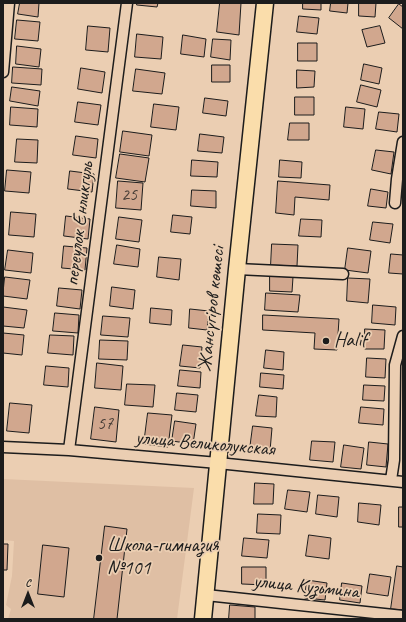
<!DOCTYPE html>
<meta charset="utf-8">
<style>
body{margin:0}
#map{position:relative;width:406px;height:622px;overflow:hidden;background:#ebceb2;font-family:Caveat,sans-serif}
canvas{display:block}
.frame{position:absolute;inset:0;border:4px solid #1c1c1c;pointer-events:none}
.north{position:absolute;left:8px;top:574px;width:40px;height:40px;-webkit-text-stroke:3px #ebceb2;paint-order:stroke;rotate:0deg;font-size:11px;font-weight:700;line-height:16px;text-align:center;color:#1c1c1c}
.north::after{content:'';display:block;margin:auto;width:14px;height:18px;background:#1c1c1c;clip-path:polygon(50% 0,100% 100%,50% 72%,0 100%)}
</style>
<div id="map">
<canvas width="406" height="622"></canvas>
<div class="frame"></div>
<div class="north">С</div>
</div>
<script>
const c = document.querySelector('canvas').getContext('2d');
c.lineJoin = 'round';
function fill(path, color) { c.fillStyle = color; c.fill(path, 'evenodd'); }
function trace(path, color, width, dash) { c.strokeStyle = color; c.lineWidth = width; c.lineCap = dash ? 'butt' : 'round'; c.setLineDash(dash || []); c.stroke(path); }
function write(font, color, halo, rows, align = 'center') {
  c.font = font + ' Caveat,sans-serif'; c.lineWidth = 3.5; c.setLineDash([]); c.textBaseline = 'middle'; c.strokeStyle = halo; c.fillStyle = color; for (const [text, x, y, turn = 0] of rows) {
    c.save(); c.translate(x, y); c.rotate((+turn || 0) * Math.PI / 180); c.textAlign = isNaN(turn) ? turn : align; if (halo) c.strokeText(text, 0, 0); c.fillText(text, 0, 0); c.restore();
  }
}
fill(new Path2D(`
 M 3,479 L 194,488 L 177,619 L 8,619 L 11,609 L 6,605 L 12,576 L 14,541 L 3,540 Z`), '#dfbfa4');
const building = new Path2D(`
 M 20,3 L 39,3 L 38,17 L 18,14 Z
 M 137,3 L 158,3 L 157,7 L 137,5 Z
 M 220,3 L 241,3 L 239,35 L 217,32 Z
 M 303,3 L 321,3 L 321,10 L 303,9 Z
 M 331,3 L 348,3 L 347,13 L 330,11 Z
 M 359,3 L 376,3 L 375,17 L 359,16 Z
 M 399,4 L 403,7 L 403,29 L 389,18 Z
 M 299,16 L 319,18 L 317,34 L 297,32 Z
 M 17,20 L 40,22 L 38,41 L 15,39 Z
 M 88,26 L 110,28 L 108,52 L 86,50 Z
 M 380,26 L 385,43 L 367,47 L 362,30 Z
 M 137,34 L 163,37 L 161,59 L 135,57 Z
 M 183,35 L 206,39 L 204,57 L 181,54 Z
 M 213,39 L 231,40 L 230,60 L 211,57 Z
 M 298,43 L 317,43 L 317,61 L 298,61 Z
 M 17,46 L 41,49 L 39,67 L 16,64 Z
 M 364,64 L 382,68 L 379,84 L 361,80 Z
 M 212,65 L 230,65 L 230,82 L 212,82 Z
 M 13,67 L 42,69 L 41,85 L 12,83 Z
 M 81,68 L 105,72 L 102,93 L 78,89 Z
 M 136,69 L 165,73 L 162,94 L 133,91 Z
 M 297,70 L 315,71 L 314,87 L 297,88 Z
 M 361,85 L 381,90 L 377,107 L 357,102 Z
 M 12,87 L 40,91 L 38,106 L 10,101 Z
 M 295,97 L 314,97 L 314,115 L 295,115 Z
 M 205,98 L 228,101 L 226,116 L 203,113 Z
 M 78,102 L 101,105 L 98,125 L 75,122 Z
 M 154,104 L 179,107 L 176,130 L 151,127 Z
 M 11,107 L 38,109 L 37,127 L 10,125 Z
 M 346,107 L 365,109 L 363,129 L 344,127 Z
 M 379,112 L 399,114 L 397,132 L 376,129 Z
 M 290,123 L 309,123 L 309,140 L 288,140 Z
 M 123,131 L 152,135 L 149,156 L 120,152 Z
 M 200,134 L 224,137 L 222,153 L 198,151 Z
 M 76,136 L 98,139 L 96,158 L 73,155 Z
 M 17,139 L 38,140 L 37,163 L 15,162 Z
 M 376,150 L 394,152 L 391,174 L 372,170 Z
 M 120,154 L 149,158 L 145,182 L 116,178 Z
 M 192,160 L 218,162 L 217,177 L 191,176 Z
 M 280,160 L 302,162 L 301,178 L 279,177 Z
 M 7,170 L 31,172 L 29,193 L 5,191 Z
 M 70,171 L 94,174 L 92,192 L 68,189 Z
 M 118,181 L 143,183 L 141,210 L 116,208 Z
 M 278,181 L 330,185 L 329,200 L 295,197 L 294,215 L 276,213 Z
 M 371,189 L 388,192 L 386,208 L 368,206 Z
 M 192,190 L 216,191 L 216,208 L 191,206 Z
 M 11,212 L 36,214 L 34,237 L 9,235 Z
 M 173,215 L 192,217 L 190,234 L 171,232 Z
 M 66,216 L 90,219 L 88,239 L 64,236 Z
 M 119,217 L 142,220 L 139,242 L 116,239 Z
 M 301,219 L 322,220 L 321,237 L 299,236 Z
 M 373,222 L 393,224 L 390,243 L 370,240 Z
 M 272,244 L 298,245 L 297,266 L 271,265 Z
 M 117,245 L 140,249 L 138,267 L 114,264 Z
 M 64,246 L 87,248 L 85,270 L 62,268 Z
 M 348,248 L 371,251 L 368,273 L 345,270 Z
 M 8,250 L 33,253 L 31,273 L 5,270 Z
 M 391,254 L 403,255 L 403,274 L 389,273 Z
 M 159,257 L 181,259 L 179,280 L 157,277 Z
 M 270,276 L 293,277 L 292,292 L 270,291 Z
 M 5,277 L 30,280 L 27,299 L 3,296 Z
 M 348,278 L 370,279 L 368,303 L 347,301 Z
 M 112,287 L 135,290 L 133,309 L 110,306 Z
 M 59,288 L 82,290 L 80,309 L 57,306 Z
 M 266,293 L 300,295 L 298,312 L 265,310 Z
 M 373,305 L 396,307 L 395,325 L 372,323 Z
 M 3,307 L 27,310 L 24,328 L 3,326 Z
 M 151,308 L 172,310 L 171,325 L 150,323 Z
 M 190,309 L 209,311 L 207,330 L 189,328 Z
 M 55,313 L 79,315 L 78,333 L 53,331 Z
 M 263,315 L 339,319 L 337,350 L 314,349 L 315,333 L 263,330 Z
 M 103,316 L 130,318 L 128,337 L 101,335 Z
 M 365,329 L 385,330 L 384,349 L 365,349 Z
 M 3,333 L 24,335 L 22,355 L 3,353 Z
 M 50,335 L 74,336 L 73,355 L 48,353 Z
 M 100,340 L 128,341 L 127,360 L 99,359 Z
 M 183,345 L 202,347 L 200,368 L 180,366 Z
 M 266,350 L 284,352 L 283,370 L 264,368 Z
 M 367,358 L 386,359 L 385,378 L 366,377 Z
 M 97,363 L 123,366 L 121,390 L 95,388 Z
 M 46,366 L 69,368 L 68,387 L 44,385 Z
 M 180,370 L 201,372 L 200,388 L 178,386 Z
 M 261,373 L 284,375 L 283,389 L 260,387 Z
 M 127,384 L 155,385 L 153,407 L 125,405 Z
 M 364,385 L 385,386 L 384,401 L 363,400 Z
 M 177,393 L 198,395 L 196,412 L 175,410 Z
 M 259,395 L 277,397 L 276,417 L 256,416 Z
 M 10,403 L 32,405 L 29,433 L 7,431 Z
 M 95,407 L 119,410 L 116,442 L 91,439 Z
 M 361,407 L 384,409 L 383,425 L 359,423 Z
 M 148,413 L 172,415 L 168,447 L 144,444 Z
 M 175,421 L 196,424 L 193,444 L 172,441 Z
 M 253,426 L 272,428 L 270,451 L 250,449 Z
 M 312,441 L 335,442 L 333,462 L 310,460 Z
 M 369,442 L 388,444 L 386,467 L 367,465 Z
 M 344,445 L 364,448 L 361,469 L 341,467 Z
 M 255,483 L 274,484 L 273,504 L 254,504 Z
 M 288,490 L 310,492 L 307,512 L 285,509 Z
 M 318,495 L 339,497 L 337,517 L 316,514 Z
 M 359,503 L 381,505 L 379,525 L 358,522 Z
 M 399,507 L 403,507 L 403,527 L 399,527 Z
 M 258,514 L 281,515 L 280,534 L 257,533 Z
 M 105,526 L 127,529 L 117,619 L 94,619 Z
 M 309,535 L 331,538 L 329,559 L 306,556 Z
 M 244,538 L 269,540 L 267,558 L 242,556 Z
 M 3,544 L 8,544 L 7,570 L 3,570 Z
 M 43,545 L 69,548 L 64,597 L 38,594 Z
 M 397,566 L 403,567 L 403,610 L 391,609 Z
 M 242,567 L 266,567 L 266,585 L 242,584 Z
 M 370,574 L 391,577 L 388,596 L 367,593 Z
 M 307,580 L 327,583 L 325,600 L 305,598 Z
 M 342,583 L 362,586 L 360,603 L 340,600 Z
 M 230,605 L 255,607 L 255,619 L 229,619 Z`);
fill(building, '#d1a78e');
trace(building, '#1c1c1c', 1);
const street = new Path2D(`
 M 3,72 L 9,3
 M 395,203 L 397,179 L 403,142
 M 237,269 L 343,274
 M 3,447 L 69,450 L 218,463 L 403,482
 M 69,450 L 127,3
 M 391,480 L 394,460 L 395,365 L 403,336
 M 206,595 L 403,616`);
const primary = new Path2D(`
 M 203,619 L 237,269 L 265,3`);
trace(street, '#1c1c1c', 13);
trace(primary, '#1c1c1c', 19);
trace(street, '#ebceb2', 10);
trace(primary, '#faddab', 16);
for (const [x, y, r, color] of [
 [326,341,4,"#1c1c1c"],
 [99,558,4,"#1c1c1c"]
]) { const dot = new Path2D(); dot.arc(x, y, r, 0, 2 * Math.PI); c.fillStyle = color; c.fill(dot); trace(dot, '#ebceb2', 1.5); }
write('18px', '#493f38', null, [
 ["25",129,195],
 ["57",105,424]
]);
write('20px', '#1c1c1c', '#ebceb2', [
 ["переулок Енликгуль",80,224,-83],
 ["Жансүгіров көшесі",212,309,-84],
 ["улица Великолукская",205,444,5],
 ["улица Кузьмина",306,587,6]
]);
write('20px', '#1c1c1c', '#ebceb2', [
 ["Halif",334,341],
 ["Школа-гимназия",107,546],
 ["№101",107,569]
], 'left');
</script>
